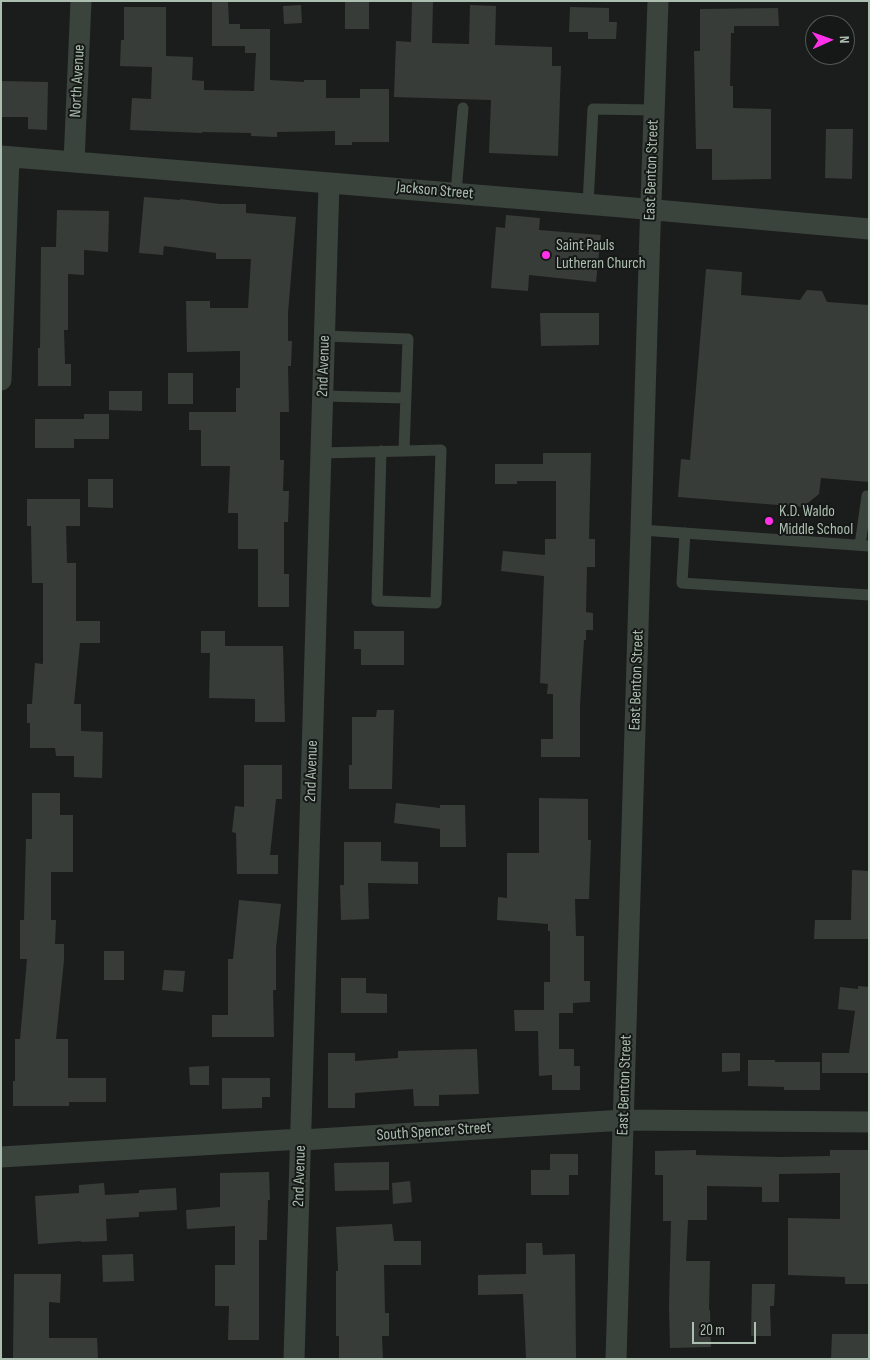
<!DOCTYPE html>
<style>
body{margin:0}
#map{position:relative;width:870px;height:1360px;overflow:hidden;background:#1b1d1c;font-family:"Sofia Sans Condensed",sans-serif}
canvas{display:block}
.frame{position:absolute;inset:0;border:2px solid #acbeaf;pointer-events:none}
.north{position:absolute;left:805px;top:15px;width:50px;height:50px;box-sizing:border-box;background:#151817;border:1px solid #515a54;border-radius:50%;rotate:88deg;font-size:14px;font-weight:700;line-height:20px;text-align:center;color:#acbeaf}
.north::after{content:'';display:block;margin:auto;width:18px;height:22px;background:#ff31e8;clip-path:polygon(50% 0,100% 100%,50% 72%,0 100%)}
.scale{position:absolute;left:692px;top:1322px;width:64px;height:22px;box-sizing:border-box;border:2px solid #acbeaf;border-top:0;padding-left:6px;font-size:15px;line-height:18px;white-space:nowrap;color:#acbeaf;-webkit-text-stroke:4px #151817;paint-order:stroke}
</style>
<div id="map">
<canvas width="870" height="1360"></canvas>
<div class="frame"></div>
<div class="north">N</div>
<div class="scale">20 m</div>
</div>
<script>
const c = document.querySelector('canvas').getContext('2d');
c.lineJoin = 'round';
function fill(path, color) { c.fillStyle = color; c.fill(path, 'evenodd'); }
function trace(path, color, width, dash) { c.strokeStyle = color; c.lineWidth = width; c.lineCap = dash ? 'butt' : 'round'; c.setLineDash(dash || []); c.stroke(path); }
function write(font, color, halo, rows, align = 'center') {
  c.font = font + ' "Sofia Sans Condensed",sans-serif'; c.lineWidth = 4; c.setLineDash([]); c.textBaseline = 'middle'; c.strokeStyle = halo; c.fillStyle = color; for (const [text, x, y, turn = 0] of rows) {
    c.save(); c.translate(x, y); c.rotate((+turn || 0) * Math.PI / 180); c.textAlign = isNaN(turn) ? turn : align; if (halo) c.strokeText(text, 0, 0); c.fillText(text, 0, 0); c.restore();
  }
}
fill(new Path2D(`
 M 212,1 L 228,1 L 229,24 L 240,24 L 240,29 L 270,29 L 270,80 L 304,82 L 304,80 L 326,80 L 326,98 L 360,98 L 360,89 L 389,89 L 389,142 L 352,142 L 352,145 L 335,145 L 335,131 L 277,132 L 277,137 L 251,136 L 251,133 L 202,132 L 202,133 L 130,130 L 132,98 L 151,99 L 152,67 L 120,66 L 121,40 L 124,40 L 124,7 L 166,7 L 166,56 L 193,57 L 192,80 L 204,81 L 204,90 L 254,91 L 256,53 L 245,53 L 245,46 L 212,46 Z
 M 345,1 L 369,1 L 369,29 L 345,29 Z
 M 412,1 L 433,1 L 432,43 L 469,44 L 470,5 L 496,6 L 495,45 L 552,47 L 552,66 L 561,66 L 558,156 L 489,153 L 491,100 L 394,97 L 396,41 L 411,42 Z
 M 301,5 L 302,23 L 284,24 L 283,6 Z
 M 570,7 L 609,8 L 609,22 L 617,22 L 616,39 L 588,39 L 588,32 L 569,32 Z
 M 778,8 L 779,26 L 734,26 L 734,33 L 731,33 L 730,86 L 733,86 L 733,108 L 771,109 L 771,179 L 712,180 L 712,149 L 696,149 L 694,51 L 700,51 L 700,9 Z
 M 1,81 L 48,82 L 47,130 L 28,129 L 28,117 L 1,117 Z
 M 826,129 L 853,129 L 852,179 L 825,178 Z
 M 144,197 L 180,200 L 180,199 L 220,204 L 246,204 L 246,213 L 296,217 L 288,313 L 288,341 L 292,341 L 291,366 L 288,366 L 289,412 L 280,412 L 280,460 L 284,460 L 283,491 L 289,491 L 288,522 L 284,522 L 284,574 L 289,574 L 289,607 L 258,607 L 258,549 L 238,549 L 238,513 L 228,513 L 230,466 L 201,466 L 201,430 L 189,430 L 189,412 L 236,412 L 236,388 L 240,388 L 240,351 L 187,352 L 186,301 L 210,301 L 210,308 L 248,308 L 251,259 L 216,259 L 216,253 L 164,246 L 163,255 L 139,253 Z
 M 57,210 L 109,211 L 108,252 L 84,250 L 84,275 L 68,274 L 68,330 L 64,330 L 65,364 L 71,364 L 71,386 L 38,386 L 38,348 L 40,348 L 41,247 L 56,247 Z
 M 506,215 L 540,218 L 539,230 L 601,235 L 596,282 L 529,275 L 528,291 L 491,288 L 496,227 L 505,228 Z
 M 706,269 L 742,272 L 741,295 L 800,300 L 807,290 L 822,291 L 827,302 L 869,305 L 869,482 L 821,478 L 819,494 L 803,507 L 678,497 L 681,459 L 690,460 Z
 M 540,313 L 599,313 L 599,345 L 541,346 Z
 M 168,373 L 193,373 L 193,404 L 168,404 Z
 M 109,391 L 142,391 L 142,411 L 109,410 Z
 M 84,414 L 109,414 L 109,439 L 74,439 L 74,448 L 35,448 L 35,419 L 84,419 Z
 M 543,453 L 591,453 L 589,539 L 595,539 L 595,567 L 587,567 L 586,612 L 593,613 L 593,630 L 586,630 L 586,640 L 584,640 L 580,705 L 580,757 L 541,757 L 541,739 L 553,739 L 553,694 L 547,694 L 548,684 L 540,683 L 544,576 L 501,571 L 503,551 L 545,555 L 545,539 L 556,539 L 556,481 L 517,481 L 517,484 L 495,484 L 495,464 L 543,464 Z
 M 88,479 L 113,479 L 113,508 L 88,507 Z
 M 27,499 L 80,499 L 80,526 L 66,526 L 67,563 L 76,563 L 76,621 L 100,621 L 100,643 L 80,643 L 74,704 L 81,704 L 81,731 L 103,732 L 102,778 L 74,777 L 74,756 L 56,756 L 55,748 L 30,748 L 30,723 L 27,723 L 27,704 L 32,704 L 35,663 L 43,664 L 43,583 L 32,583 L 31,526 L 27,526 Z
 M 201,631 L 225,631 L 225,646 L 283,646 L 285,722 L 255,722 L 255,699 L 209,698 L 210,653 L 201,653 Z
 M 354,631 L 404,631 L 404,665 L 361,665 L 361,649 L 354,649 Z
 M 377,710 L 394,710 L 392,789 L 349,789 L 349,765 L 352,765 L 352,717 L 376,717 Z
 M 244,765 L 282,765 L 282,799 L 276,799 L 270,855 L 278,855 L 278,874 L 237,874 L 236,833 L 232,832 L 235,806 L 244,807 Z
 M 32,793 L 60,793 L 60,815 L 73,815 L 73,872 L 51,872 L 51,920 L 56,920 L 55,944 L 64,944 L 64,960 L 56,1039 L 68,1039 L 68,1078 L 106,1078 L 106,1102 L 69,1102 L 69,1106 L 13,1106 L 13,1081 L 15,1081 L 15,1039 L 20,1039 L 27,959 L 20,959 L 20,920 L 24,920 L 26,839 L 32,839 Z
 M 539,798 L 588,799 L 588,840 L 591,840 L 589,899 L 575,899 L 576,936 L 584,936 L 584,981 L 590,981 L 590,1002 L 573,1003 L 573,1013 L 559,1013 L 559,1049 L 574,1049 L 574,1066 L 580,1066 L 580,1090 L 552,1090 L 552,1075 L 539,1076 L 538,1031 L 515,1031 L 514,1010 L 544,1010 L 544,982 L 550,982 L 550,931 L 548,931 L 548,924 L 497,920 L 498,897 L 507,898 L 507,853 L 539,853 Z
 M 396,803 L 440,808 L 440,805 L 465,805 L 466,847 L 440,847 L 440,829 L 394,823 Z
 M 344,842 L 381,842 L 381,861 L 418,862 L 418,884 L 368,883 L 369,919 L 341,920 L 340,885 L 344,885 Z
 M 852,870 L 869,871 L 869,939 L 814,939 L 815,920 L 851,920 Z
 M 239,900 L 281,904 L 276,948 L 276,990 L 273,990 L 274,1037 L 212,1037 L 212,1015 L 228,1015 L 228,959 L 233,959 Z
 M 104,951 L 124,951 L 124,980 L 104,980 Z
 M 164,970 L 185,971 L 183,992 L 162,990 Z
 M 341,978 L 366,978 L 366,993 L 387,994 L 387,1013 L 341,1013 Z
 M 858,986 L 869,987 L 869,1073 L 822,1073 L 822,1053 L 849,1053 L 855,1011 L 838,1009 L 840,987 L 858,989 Z
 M 477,1049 L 479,1094 L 439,1095 L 439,1106 L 414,1106 L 413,1089 L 355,1093 L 355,1108 L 328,1108 L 328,1053 L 355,1053 L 355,1061 L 398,1058 L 398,1051 Z
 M 722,1053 L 740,1053 L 740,1071 L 722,1072 Z
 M 748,1060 L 775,1060 L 775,1062 L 820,1062 L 820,1090 L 784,1090 L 784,1087 L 748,1086 Z
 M 209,1066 L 209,1085 L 190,1085 L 189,1067 Z
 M 222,1078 L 270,1078 L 270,1097 L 262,1097 L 262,1108 L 222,1109 Z
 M 696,1150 L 696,1155 L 780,1157 L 830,1156 L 830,1150 L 869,1150 L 869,1284 L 845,1284 L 845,1277 L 788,1275 L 788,1218 L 840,1219 L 840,1173 L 779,1174 L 779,1202 L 762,1202 L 762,1187 L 707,1186 L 707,1220 L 688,1220 L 686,1261 L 710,1261 L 709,1310 L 710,1310 L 711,1347 L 670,1348 L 669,1306 L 671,1221 L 663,1221 L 663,1175 L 655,1175 L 655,1151 Z
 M 550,1154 L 578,1154 L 578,1175 L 569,1175 L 569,1195 L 531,1195 L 531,1170 L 550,1170 Z
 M 389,1162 L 389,1190 L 335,1191 L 334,1163 Z
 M 269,1172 L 270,1200 L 268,1200 L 267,1240 L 259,1240 L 259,1340 L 228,1340 L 229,1306 L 215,1306 L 215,1265 L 235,1265 L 235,1226 L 187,1229 L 186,1210 L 220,1207 L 220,1173 Z
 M 410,1181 L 412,1202 L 393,1204 L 392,1183 Z
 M 104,1183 L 105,1195 L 139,1193 L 139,1190 L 176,1188 L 177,1210 L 139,1212 L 139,1217 L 106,1219 L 107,1241 L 81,1242 L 81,1241 L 38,1244 L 35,1196 L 79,1193 L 79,1185 Z
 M 392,1224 L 394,1241 L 421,1241 L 421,1265 L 384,1265 L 385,1313 L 389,1313 L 389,1336 L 382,1336 L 383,1359 L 339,1359 L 339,1336 L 336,1336 L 336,1271 L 338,1271 L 336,1227 Z
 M 526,1243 L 542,1243 L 543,1255 L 575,1254 L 576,1358 L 526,1358 L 523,1294 L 478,1295 L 478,1275 L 526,1274 Z
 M 133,1254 L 134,1281 L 103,1282 L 102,1255 Z
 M 14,1274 L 61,1274 L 60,1303 L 49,1302 L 49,1338 L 97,1338 L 98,1359 L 13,1359 Z
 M 752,1284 L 775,1284 L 774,1306 L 770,1306 L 771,1336 L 751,1336 Z
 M 832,1334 L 869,1334 L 869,1359 L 831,1359 Z`), '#383c39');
trace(new Path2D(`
 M 456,193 L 463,108
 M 588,204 L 593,109 L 654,110
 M 323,396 L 406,398
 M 381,451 L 377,601 L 436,603 L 441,450 L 404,451
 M 321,453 L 404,451 L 408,339 L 325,336
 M 641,530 L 869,546
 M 685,533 L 682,583 L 869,595
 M 860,545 L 867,496 L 869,496`), '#3b433d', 11);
trace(new Path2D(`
 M 1,156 L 622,207 L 869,229
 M 74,162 L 81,1
 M 1,380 L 9,157
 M 1,1157 L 301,1139 L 302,1140 L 624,1120 L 869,1122
 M 294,1359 L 329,183
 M 616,1359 L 650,230 L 658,1`), '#3b433d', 21);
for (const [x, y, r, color] of [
 [546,255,5,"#ff31e8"],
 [769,521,5,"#ff31e8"]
]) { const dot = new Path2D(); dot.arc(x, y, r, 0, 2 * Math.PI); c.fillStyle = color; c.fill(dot); trace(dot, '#151817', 2); }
write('16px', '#acbeaf', '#151817', [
 ["North Avenue",78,81,-87],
 ["East Benton Street",652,170,-88],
 ["Jackson Street",435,191,5],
 ["2nd Avenue",324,366,-88],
 ["East Benton Street",637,680,-88],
 ["2nd Avenue",312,771,-88],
 ["East Benton Street",625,1085,-88],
 ["South Spencer Street",434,1132,-4],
 ["2nd Avenue",300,1176,-88]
]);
write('16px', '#acbeaf', '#151817', [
 ["Saint Pauls",556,246],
 ["Lutheran Church",556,264],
 ["K.D. Waldo",779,512],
 ["Middle School",779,530]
], 'left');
</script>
